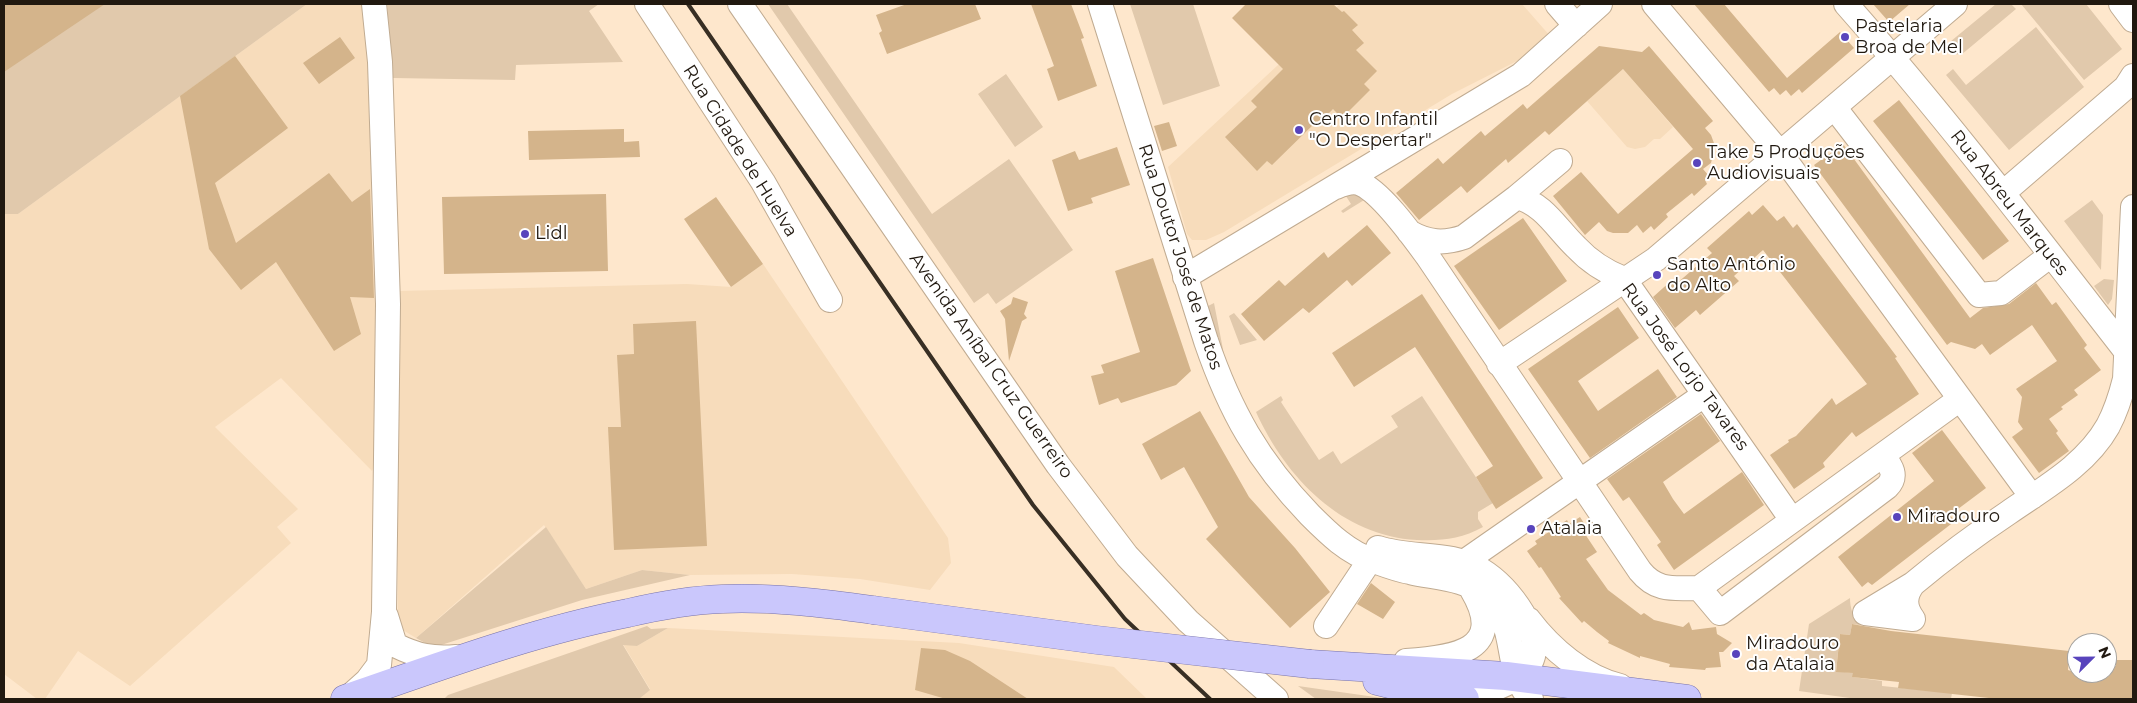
<!DOCTYPE html>
<meta charset="utf-8">
<style>
body{margin:0}
#map{position:relative;width:2137px;height:703px;overflow:hidden;background:#fee7cc;font-family:Montserrat,sans-serif}
canvas{display:block}
.frame{position:absolute;inset:0;border:5px solid #211910;pointer-events:none}
.north{position:absolute;left:2067px;top:633px;width:50px;height:50px;box-sizing:border-box;background:#fff;border:1px solid #a6a39f;border-radius:50%;rotate:67deg;font-size:14px;font-weight:700;line-height:20px;text-align:center;color:#211910}
.north::after{content:'';display:block;margin:auto;width:18px;height:22px;background:#5844bc;clip-path:polygon(50% 0,100% 100%,50% 72%,0 100%)}
</style>
<div id="map">
<canvas width="2137" height="703"></canvas>
<div class="frame"></div>
<div class="north">N</div>
</div>
<script>
const c = document.querySelector('canvas').getContext('2d');
c.lineJoin = 'round';
function fill(path, color) { c.fillStyle = color; c.fill(path, 'evenodd'); }
function trace(path, color, width, dash) { c.strokeStyle = color; c.lineWidth = width; c.lineCap = dash ? 'butt' : 'round'; c.setLineDash(dash || []); c.stroke(path); }
function write(font, color, halo, rows, align = 'center') {
  c.font = font + ' Montserrat,sans-serif'; c.lineWidth = 4; c.setLineDash([]); c.textBaseline = 'middle'; c.strokeStyle = halo; c.fillStyle = color; for (const [text, x, y, turn = 0] of rows) {
    c.save(); c.translate(x, y); c.rotate((+turn || 0) * Math.PI / 180); c.textAlign = isNaN(turn) ? turn : align; if (halo) c.strokeText(text, 0, 0); c.fillText(text, 0, 0); c.restore();
  }
}
fill(new Path2D(`
 M 307,4 L 363,4 L 377,169 L 379,455 L 372,471 L 281,378 L 215,427 L 298,509 L 277,527 L 291,543 L 130,686 L 78,651 L 45,699 L 37,699 L 4,674 L 4,214 L 18,214 Z
 M 1340,4 L 1522,4 L 1551,37 L 1523,58 L 1452,94 L 1224,232 L 1206,240 L 1192,240 L 1187,234 L 1168,167 L 1278,65 Z
 M 1623,69 L 1673,127 L 1660,139 L 1654,139 L 1645,147 L 1635,149 L 1627,147 L 1587,101 Z
 M 763,264 L 948,538 L 951,563 L 930,590 L 860,579 L 792,574 L 690,575 L 642,570 L 586,589 L 544,525 L 416,638 L 398,627 L 398,291 L 687,284 L 731,287 Z
 M 668,628 L 959,643 L 1114,667 L 1147,699 L 639,699 L 650,689 L 623,644 L 637,646 Z`), '#f7dcbb');
fill(new Path2D(`
 M 4,4 L 307,4 L 18,214 L 4,214 Z
 M 387,4 L 599,4 L 589,11 L 623,62 L 516,65 L 515,80 L 393,78 Z
 M 768,4 L 787,4 L 932,214 L 1009,159 L 1073,250 L 996,304 L 988,293 L 974,303 Z
 M 1130,4 L 1193,4 L 1220,86 L 1163,105 Z
 M 1996,4 L 2011,4 L 2016,9 L 1961,55 L 1939,51 Z
 M 2021,4 L 2086,4 L 2122,49 L 2084,80 Z
 M 2036,27 L 2084,87 L 2009,150 L 1946,75 L 1953,69 L 1966,85 Z
 M 1006,74 L 1043,127 L 1015,147 L 978,94 Z
 M 1351,189 L 1369,197 L 1343,213 L 1341,211 L 1351,204 L 1344,193 Z
 M 2092,200 L 2103,215 L 2101,270 L 2064,221 Z
 M 2104,279 L 2114,280 L 2112,299 L 2108,305 L 2094,286 Z
 M 1214,303 L 1227,370 L 1204,308 Z
 M 1234,313 L 1257,340 L 1240,345 L 1229,316 Z
 M 1281,396 L 1283,400 L 1281,402 L 1319,460 L 1333,451 L 1341,464 L 1398,427 L 1391,416 L 1422,396 L 1493,503 L 1478,512 L 1478,519 L 1483,527 C 1461,539 1442,541 1417,540 C 1342,536 1286,478 1256,412 Z
 M 546,527 L 586,589 L 642,570 L 690,575 L 582,600 L 438,646 L 427,644 L 416,638 Z
 M 1850,598 C 1850,608 1853,617 1860,625 L 1852,624 L 1850,635 L 1840,634 L 1836,671 L 1853,673 L 1853,677 L 1882,681 L 1882,686 L 1952,693 L 1951,699 L 1857,699 L 1799,691 L 1809,624 Z
 M 647,626 L 651,629 L 668,628 L 637,646 L 623,645 L 650,690 L 639,699 L 444,699 L 448,695 Z
 M 1298,686 L 1389,699 L 1316,699 Z`), '#e1c9ac');
fill(new Path2D(`
 M 4,4 L 105,4 L 4,72 Z
 M 907,4 L 975,4 L 981,19 L 887,54 L 879,33 L 882,31 L 876,15 Z
 M 1031,4 L 1071,4 L 1084,38 L 1081,39 L 1097,86 L 1058,101 L 1047,69 L 1054,66 Z
 M 1246,4 L 1333,4 L 1342,12 L 1344,11 L 1358,25 L 1352,30 L 1364,43 L 1356,50 L 1377,71 L 1364,84 L 1370,90 L 1342,118 L 1333,109 L 1319,123 L 1317,121 L 1272,165 L 1267,161 L 1257,171 L 1225,137 L 1257,107 L 1251,101 L 1283,69 L 1232,18 Z
 M 1694,4 L 1724,4 L 1787,78 L 1840,32 L 1854,48 L 1802,93 L 1799,89 L 1791,96 L 1786,90 L 1780,95 L 1774,88 L 1769,92 Z
 M 1873,4 L 1910,4 L 1889,22 Z
 M 340,37 L 355,58 L 319,84 L 303,63 Z
 M 1599,46 L 1642,52 L 1649,46 L 1713,121 L 1705,128 L 1711,135 L 1715,146 L 1711,163 L 1703,169 L 1709,176 L 1705,180 L 1707,184 L 1694,196 L 1692,193 L 1666,214 L 1668,217 L 1654,230 L 1651,226 L 1643,233 L 1637,225 L 1628,233 L 1613,233 L 1607,231 L 1599,222 L 1585,235 L 1553,196 L 1581,172 L 1618,214 L 1693,149 L 1623,69 L 1549,135 L 1545,131 L 1508,163 L 1506,159 L 1467,193 L 1461,186 L 1419,220 L 1396,193 L 1438,158 L 1443,164 L 1481,131 L 1485,136 L 1523,104 L 1527,109 Z
 M 235,56 L 288,128 L 215,183 L 236,243 L 329,173 L 352,202 L 370,189 L 374,298 L 350,297 L 361,334 L 334,351 L 276,262 L 241,290 L 209,249 L 180,96 Z
 M 1899,100 L 2009,241 L 1983,260 L 1873,121 Z
 M 1169,122 L 1177,146 L 1162,151 L 1154,126 Z
 M 624,129 L 624,142 L 639,141 L 640,157 L 529,160 L 528,131 Z
 M 1843,144 L 1970,318 L 1983,308 L 2009,304 L 2036,283 L 2052,305 L 2056,302 L 2087,345 L 2084,348 L 2101,370 L 2074,390 L 2078,395 L 2061,407 L 2063,409 L 2049,419 L 2058,431 L 2056,433 L 2069,451 L 2039,473 L 2012,437 L 2023,429 L 2018,422 L 2022,397 L 2016,389 L 2057,361 L 2032,325 L 1990,355 L 1982,344 L 1975,349 L 1951,342 L 1947,345 L 1814,165 Z
 M 1117,147 L 1130,185 L 1091,198 L 1093,203 L 1068,211 L 1052,160 L 1075,151 L 1079,160 Z
 M 606,194 L 608,271 L 444,274 L 442,197 Z
 M 716,197 L 763,264 L 731,287 L 684,219 Z
 M 1763,205 L 1777,221 L 1784,216 L 1793,228 L 1797,224 L 1897,357 L 1895,358 L 1919,394 L 1856,437 L 1852,432 L 1823,463 L 1825,467 L 1794,489 L 1770,455 L 1789,442 L 1788,440 L 1796,436 L 1832,398 L 1836,405 L 1867,384 L 1763,250 L 1734,276 L 1739,281 L 1700,315 L 1696,310 L 1675,328 L 1653,297 L 1672,280 L 1676,284 L 1712,253 L 1707,248 L 1749,211 L 1752,215 Z
 M 1523,218 L 1567,281 L 1499,330 L 1454,266 Z
 M 1367,225 L 1391,253 L 1352,286 L 1347,280 L 1309,313 L 1303,308 L 1264,341 L 1241,314 L 1279,280 L 1285,286 L 1324,252 L 1328,258 Z
 M 1153,258 L 1191,371 L 1176,385 L 1121,403 L 1118,398 L 1099,405 L 1091,376 L 1104,373 L 1101,365 L 1140,352 L 1115,271 Z
 M 1422,294 L 1543,478 L 1496,509 L 1476,477 L 1493,466 L 1415,347 L 1354,387 L 1332,353 Z
 M 1013,297 L 1028,302 L 1024,314 L 1027,318 L 1022,321 L 1009,361 L 1005,319 L 1000,311 L 1011,304 Z
 M 1618,307 L 1639,338 L 1578,381 L 1598,411 L 1658,369 L 1677,397 L 1590,458 L 1528,369 Z
 M 696,321 L 707,546 L 614,550 L 608,427 L 621,427 L 617,355 L 634,354 L 633,324 Z
 M 1200,411 L 1249,497 L 1295,548 L 1330,592 L 1290,628 L 1206,539 L 1218,527 L 1184,467 L 1161,480 L 1142,444 Z
 M 1701,414 L 1720,441 L 1663,482 L 1673,499 L 1684,514 L 1742,472 L 1764,505 L 1674,570 L 1657,545 L 1661,542 L 1629,497 L 1623,501 L 1607,479 Z
 M 1942,430 L 1986,488 L 1950,515 L 1955,521 L 1872,585 L 1868,582 L 1862,587 L 1838,557 L 1934,481 L 1912,453 Z
 M 1580,517 L 1589,531 L 1585,534 L 1597,552 L 1586,559 L 1608,590 L 1641,615 L 1644,613 L 1654,620 L 1683,627 L 1689,622 L 1692,630 L 1716,627 L 1717,634 L 1732,643 L 1723,652 L 1719,652 L 1721,667 L 1706,668 L 1705,670 L 1669,667 L 1670,664 L 1640,656 L 1640,658 L 1608,643 L 1609,641 L 1597,632 L 1584,621 L 1582,623 L 1559,598 L 1561,597 L 1541,567 L 1539,568 L 1527,551 L 1537,544 L 1535,541 L 1567,520 L 1569,524 Z
 M 1371,583 L 1395,602 L 1383,619 L 1357,604 Z
 M 1852,624 L 1891,631 L 2069,651 L 2068,670 L 2077,673 L 2107,673 L 2107,666 L 2116,666 L 2116,660 L 2132,660 L 2132,699 L 1998,699 L 1898,688 L 1899,682 L 1852,677 L 1853,673 L 1836,672 L 1840,634 L 1850,635 Z
 M 921,648 L 945,650 L 970,661 L 1028,699 L 946,699 L 915,690 Z`), '#d4b48b');
const minor = new Path2D(`
 M 647,4 L 763,182 L 830,300
 M 740,4 L 1058,465 L 1127,556 L 1188,621 L 1276,699
 M 1100,4 L 1206,341 C 1230,411 1258,461 1310,515 C 1328,533 1348,553 1374,561 C 1385,565 1398,570 1410,572 C 1435,578 1465,578 1485,595 C 1521,625 1501,668 1531,699
 M 1557,4 L 1576,26
 M 1654,4 L 1780,153 L 2032,497
 M 1846,4 C 1944,115 2034,233 2125,350
 M 2121,4 L 2133,20
 M 1834,107 L 1979,295 L 2001,293 L 2051,255
 M 1336,187 C 1343,184 1352,181 1359,183 C 1381,191 1414,238 1428,257 L 1640,571 C 1657,592 1674,588 1699,588 L 1960,399
 M 2003,193 L 2126,87 L 2133,76
 M 1517,197 L 1560,161
 M 1409,232 C 1428,243 1444,244 1464,237 L 1517,197 C 1544,204 1557,229 1576,247 C 1590,262 1606,272 1624,279 L 1792,520
 M 1185,277 L 1521,75 L 1600,4
 M 1499,364 L 1656,259 L 1955,4
 M 1378,548 C 1411,559 1451,551 1481,570 C 1499,581 1512,596 1523,614 C 1539,641 1540,665 1511,681 C 1501,687 1489,691 1478,692 C 1467,692 1455,690 1444,688
 M 1458,571 L 1464,562 L 1704,395
 M 1699,588 L 1720,613 L 1887,487 C 1898,476 1891,466 1883,456
 M 386,616 L 395,645 C 417,656 432,659 456,657
 M 1913,619 C 1904,607 1904,596 1913,584 C 1943,559 1975,535 2008,513 C 2044,488 2086,465 2108,426 C 2116,411 2121,395 2125,379 L 2133,207
 M 1913,619 L 1865,613 L 1913,584
 M 1529,620 C 1551,649 1584,677 1620,686
 M 1326,626 L 1370,560
 M 1406,661 C 1453,658 1508,651 1472,590
 M 348,698 L 367,681 L 379,665 L 384,612 L 388,304 L 380,62 L 374,4`);
const major = new Path2D(`
 M 1310,664 L 1506,676 L 1687,699
 M 1377,681 L 1438,696 L 1465,699
 M 345,699 C 438,667 531,632 628,613 C 658,606 690,600 722,599 C 772,597 823,603 873,610`);
trace(minor, '#c0ab91', 26);
trace(major, '#7872a8', 29);
trace(minor, '#fff', 24);
trace(major, '#cac7fc', 28);
trace(new Path2D(`
 M 688,4 L 1033,505 L 1125,619 L 1210,699`), '#382f24', 4);
const majorBridge = new Path2D(`
 M 873,610 L 1097,640 L 1310,664`);
trace(majorBridge, '#7872a8', 29, []);
trace(majorBridge, '#cac7fc', 28);
for (const [x, y, r, color] of [
 [1845,37,5,"#5844bc"],
 [1299,130,5,"#5844bc"],
 [1697,163,5,"#5844bc"],
 [525,234,5,"#5844bc"],
 [1657,275,5,"#5844bc"],
 [1897,517,5,"#5844bc"],
 [1531,529,5,"#5844bc"],
 [1736,654,5,"#5844bc"]
]) { const dot = new Path2D(); dot.arc(x, y, r, 0, 2 * Math.PI); c.fillStyle = color; c.fill(dot); trace(dot, '#fff', 2); }
write('18px', '#211910', '#fff', [
 ["Pastelaria",1855,27],
 ["Broa de Mel",1855,48],
 ["Centro Infantil",1309,120],
 ["\"O Despertar\"",1309,141],
 ["Take 5 Produções",1707,153],
 ["Audiovisuais",1707,174],
 ["Lidl",535,234],
 ["Santo António",1667,265],
 ["do Alto",1667,286],
 ["Miradouro",1907,517],
 ["Atalaia",1541,529],
 ["Miradouro",1746,644],
 ["da Atalaia",1746,665]
], 'left');
write('18px', '#211910', '#fff', [
 ["Rua Cidade de Huelva",740,151,58],
 ["Rua Abreu Marques",2009,203,52],
 ["Rua Doutor José de Matos",1180,257,72],
 ["Avenida Aníbal Cruz Guerreiro",991,366,55],
 ["Rua José Lorjo Tavares",1685,367,54]
]);
</script>
